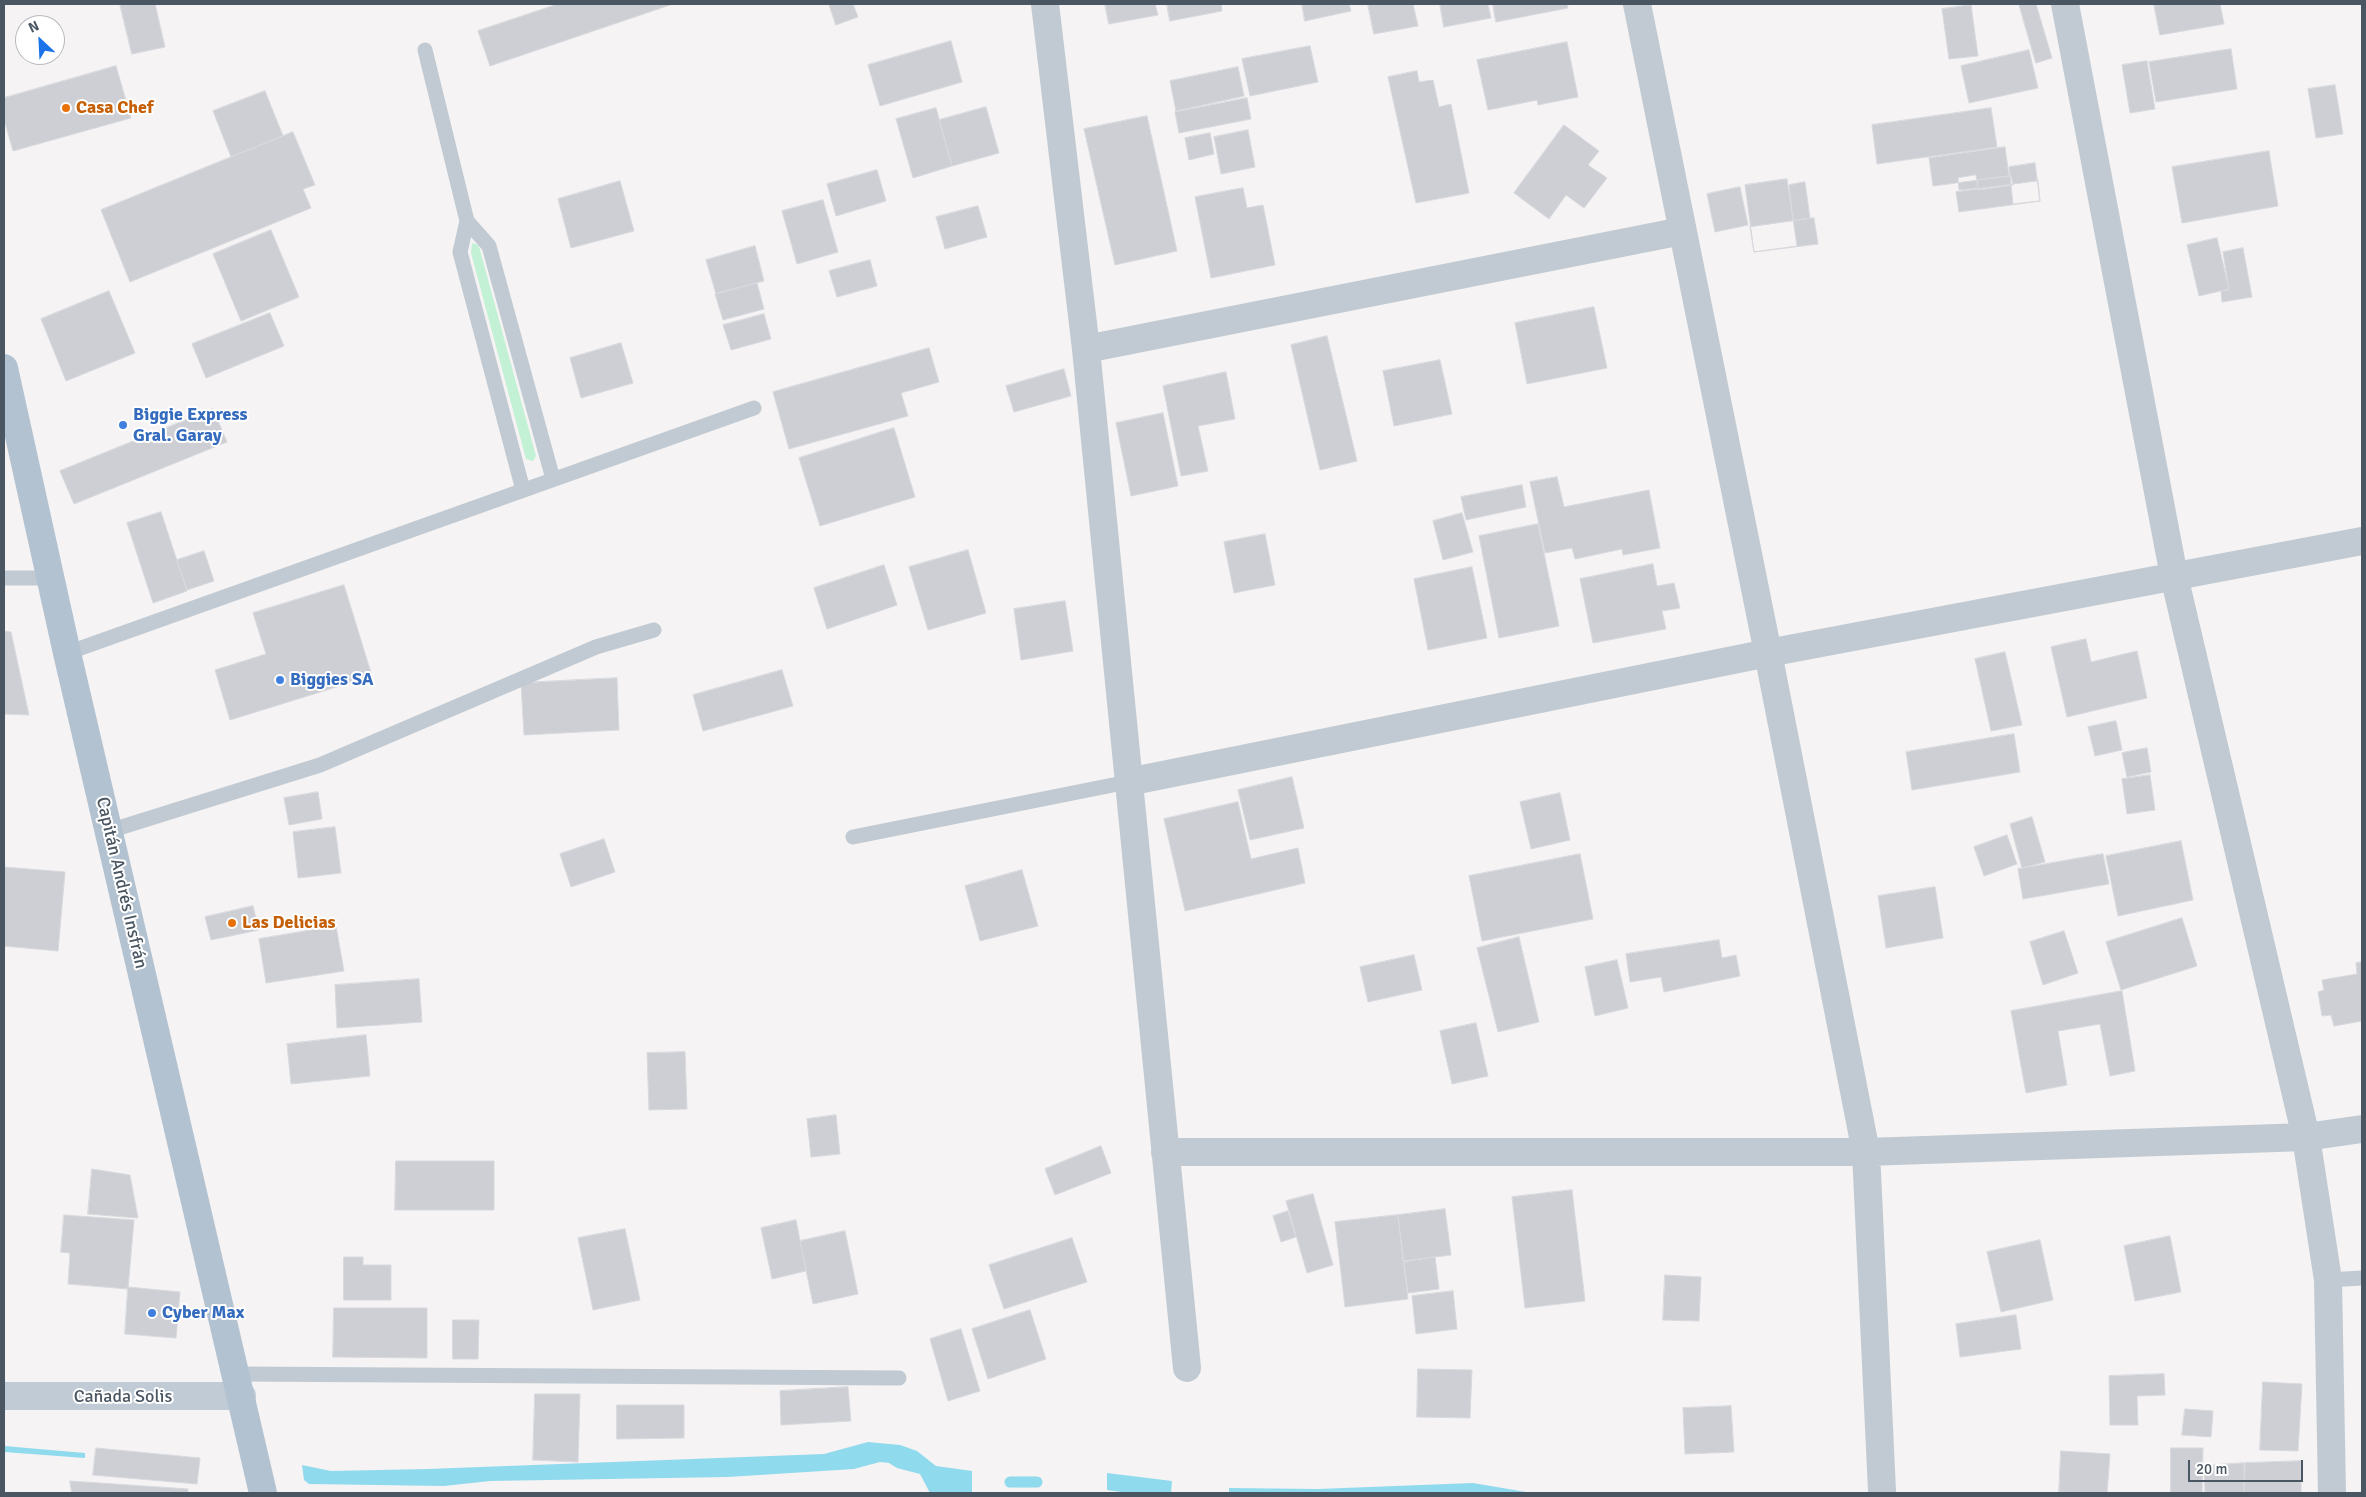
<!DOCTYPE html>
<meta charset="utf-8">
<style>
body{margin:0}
#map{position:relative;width:2366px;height:1497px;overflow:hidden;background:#f5f3f3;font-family:Signika,sans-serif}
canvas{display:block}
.frame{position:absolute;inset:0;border:5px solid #4a5661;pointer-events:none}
.north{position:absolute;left:15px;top:15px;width:50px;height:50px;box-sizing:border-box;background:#fff;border:1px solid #b7bbc0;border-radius:50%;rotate:335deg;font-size:14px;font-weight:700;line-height:20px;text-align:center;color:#4a5661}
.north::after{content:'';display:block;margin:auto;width:18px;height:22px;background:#1a73e8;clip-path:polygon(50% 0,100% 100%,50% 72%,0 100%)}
.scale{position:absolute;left:2188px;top:1460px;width:115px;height:22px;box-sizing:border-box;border:2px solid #4a5661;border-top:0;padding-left:6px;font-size:15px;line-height:18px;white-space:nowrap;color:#4a5661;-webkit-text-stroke:4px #fff;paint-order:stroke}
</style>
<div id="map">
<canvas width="2366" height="1497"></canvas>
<div class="frame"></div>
<div class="north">N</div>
<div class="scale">20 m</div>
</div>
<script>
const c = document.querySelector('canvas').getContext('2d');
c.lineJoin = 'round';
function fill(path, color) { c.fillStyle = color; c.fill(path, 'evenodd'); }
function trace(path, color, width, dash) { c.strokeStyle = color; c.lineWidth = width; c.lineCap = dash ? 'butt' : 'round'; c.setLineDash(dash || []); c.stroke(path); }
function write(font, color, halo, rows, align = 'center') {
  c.font = font + ' Signika,sans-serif'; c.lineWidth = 4; c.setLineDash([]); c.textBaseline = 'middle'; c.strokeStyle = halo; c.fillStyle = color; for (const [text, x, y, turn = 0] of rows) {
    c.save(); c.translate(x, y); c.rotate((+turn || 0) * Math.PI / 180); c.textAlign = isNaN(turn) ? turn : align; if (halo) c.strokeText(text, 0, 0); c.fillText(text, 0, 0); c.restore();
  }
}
fill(new Path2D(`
 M 472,243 L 478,245 L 480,250 L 536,456 L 533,461 L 526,459 L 471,253 Z`), '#c3f1d5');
fill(new Path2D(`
 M 868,1442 L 900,1445 L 917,1451 L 936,1466 L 972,1471 L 972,1493 L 930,1493 L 920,1474 L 897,1468 L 889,1463 L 880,1462 L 854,1469 L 728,1477 L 490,1481 L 444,1486 L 309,1484 L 304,1480 L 302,1465 L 331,1471 L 428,1469 L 824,1454 Z
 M 4,1446 L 85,1453 L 85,1458 L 4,1452 Z
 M 1107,1473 L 1172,1481 L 1171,1493 L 1128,1493 L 1107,1490 Z
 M 1473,1483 L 1532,1493 L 1229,1493 L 1229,1488 L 1318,1489 Z`), '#90daee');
trace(new Path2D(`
 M 1010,1482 L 1037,1482`), '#90daee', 11);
const building = new Path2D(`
 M 120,4 L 155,4 L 165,47 L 132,54 Z
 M 558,4 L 673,4 L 490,66 L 478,31 Z
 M 829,4 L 853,4 L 858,17 L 836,25 Z
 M 1105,4 L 1155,4 L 1158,15 L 1109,24 Z
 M 1167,4 L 1221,4 L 1222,11 L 1170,21 Z
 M 1302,4 L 1349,4 L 1351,11 L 1305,21 Z
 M 1368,4 L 1413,4 L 1418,26 L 1374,34 Z
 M 1440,4 L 1488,4 L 1491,18 L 1444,27 Z
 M 1493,4 L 1567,4 L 1568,8 L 1496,22 Z
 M 2019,4 L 2036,4 L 2052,58 L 2036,63 Z
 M 2154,4 L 2220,4 L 2224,24 L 2160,35 Z
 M 1971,5 L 1978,56 L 1949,59 L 1942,9 Z
 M 951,41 L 962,82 L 880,106 L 868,65 Z
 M 1567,42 L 1578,97 L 1538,105 L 1537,100 L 1488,110 L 1477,60 Z
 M 1310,46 L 1318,82 L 1250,96 L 1242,59 Z
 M 2231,49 L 2237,89 L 2156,102 L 2149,62 Z
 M 2029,50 L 2038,88 L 1969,103 L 1961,66 Z
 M 2147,61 L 2155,109 L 2130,113 L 2122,65 Z
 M 116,66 L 131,118 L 13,151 L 4,119 L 4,98 Z
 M 1238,67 L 1244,96 L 1176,111 L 1170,81 Z
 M 1417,71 L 1419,82 L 1433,80 L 1439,107 L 1451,104 L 1469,193 L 1416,203 L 1388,77 Z
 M 2335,85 L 2343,134 L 2316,138 L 2308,89 Z
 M 265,91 L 283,136 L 231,157 L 213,111 Z
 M 1247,98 L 1251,119 L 1179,133 L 1175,112 Z
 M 986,107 L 999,153 L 952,166 L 939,120 Z
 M 936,108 L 952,166 L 913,178 L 896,119 Z
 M 1991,108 L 1997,147 L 1877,164 L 1872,125 Z
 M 1147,116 L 1177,251 L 1115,265 L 1084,129 Z
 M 1564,125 L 1599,151 L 1588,165 L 1607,178 L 1584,208 L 1566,195 L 1549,219 L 1514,193 Z
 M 1248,130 L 1255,167 L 1221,174 L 1214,137 Z
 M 293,132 L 315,185 L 303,189 L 311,208 L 130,282 L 101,210 Z
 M 1210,133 L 1214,154 L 1189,160 L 1185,138 Z
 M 2005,147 L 2009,176 L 1933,186 L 1929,158 Z
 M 2269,151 L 2278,206 L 2182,223 L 2172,167 Z
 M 2035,163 L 2040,201 L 2013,204 L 2009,167 Z
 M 877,170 L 886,201 L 836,216 L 827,184 Z
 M 1976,175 L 1978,188 L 1959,190 L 1958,178 Z
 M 2011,176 L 2013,185 L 1978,190 L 1977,180 Z
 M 1787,179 L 1797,246 L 1754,252 L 1745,185 Z
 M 620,181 L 634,231 L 571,248 L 558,199 Z
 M 2038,181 L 2040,201 L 1959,212 L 1956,192 Z
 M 1805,182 L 1810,218 L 1793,221 L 1789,185 Z
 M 1740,187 L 1748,225 L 1715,232 L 1707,194 Z
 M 1243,188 L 1247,208 L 1263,205 L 1275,265 L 1211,278 L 1195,197 Z
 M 823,200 L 838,252 L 797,264 L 782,211 Z
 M 978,206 L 987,237 L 945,249 L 936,217 Z
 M 1814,218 L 1818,244 L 1754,252 L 1750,227 Z
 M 271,230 L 299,297 L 241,321 L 213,254 Z
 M 2217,238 L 2229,289 L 2199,296 L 2187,245 Z
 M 755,246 L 764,281 L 716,294 L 706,260 Z
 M 2243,248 L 2252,297 L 2222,302 L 2221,291 L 2229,290 L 2223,252 Z
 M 870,260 L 877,286 L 837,297 L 829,271 Z
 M 757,283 L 764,309 L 723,320 L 715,294 Z
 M 109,291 L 135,353 L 66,381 L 41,319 Z
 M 1594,307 L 1607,368 L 1527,384 L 1515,323 Z
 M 270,313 L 284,346 L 206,378 L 192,344 Z
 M 764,314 L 771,339 L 731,350 L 723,325 Z
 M 1327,336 L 1357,461 L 1320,470 L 1291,345 Z
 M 621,343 L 633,383 L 581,398 L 570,358 Z
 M 929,348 L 939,382 L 901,393 L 908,416 L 789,449 L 773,392 Z
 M 1440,360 L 1452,414 L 1394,426 L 1383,371 Z
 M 1064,369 L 1071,396 L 1014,412 L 1006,386 Z
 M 1226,372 L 1235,419 L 1198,426 L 1208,471 L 1181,476 L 1163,386 Z
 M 213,409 L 227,442 L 74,504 L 60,471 Z
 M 1163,413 L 1178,486 L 1131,496 L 1116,423 Z
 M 894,428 L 915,497 L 820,526 L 799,458 Z
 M 1557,477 L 1564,507 L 1649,490 L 1660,548 L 1623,555 L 1622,549 L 1575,559 L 1572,548 L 1545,553 L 1530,482 Z
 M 1522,485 L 1526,507 L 1466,520 L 1461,497 Z
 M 161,512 L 187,591 L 153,603 L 127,523 Z
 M 1462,513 L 1473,552 L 1443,560 L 1433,521 Z
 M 1538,524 L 1559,626 L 1499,638 L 1479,536 Z
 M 1265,534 L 1275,585 L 1234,593 L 1224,542 Z
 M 968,550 L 986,613 L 928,630 L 909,567 Z
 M 204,551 L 214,581 L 187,590 L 177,560 Z
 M 1653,564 L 1657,586 L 1674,583 L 1680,608 L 1662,611 L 1666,629 L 1593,643 L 1580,579 Z
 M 884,565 L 897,605 L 827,629 L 814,588 Z
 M 1472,567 L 1487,638 L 1428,650 L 1414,579 Z
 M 344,585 L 372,676 L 230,720 L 215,670 L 266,654 L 253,613 Z
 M 1065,601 L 1073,651 L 1021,660 L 1014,609 Z
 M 4,631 L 11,632 L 29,715 L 4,714 Z
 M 2086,639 L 2091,662 L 2137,651 L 2147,698 L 2067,717 L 2051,647 Z
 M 2005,652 L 2022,725 L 1991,731 L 1975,659 Z
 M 782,670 L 793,706 L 703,731 L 693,695 Z
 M 617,678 L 619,730 L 524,735 L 521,683 Z
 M 2116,721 L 2122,750 L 2095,756 L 2088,727 Z
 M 2014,734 L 2020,772 L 1912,790 L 1906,752 Z
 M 2147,748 L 2151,772 L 2127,777 L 2122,753 Z
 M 2150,775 L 2155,810 L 2127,814 L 2122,779 Z
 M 1292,777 L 1304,828 L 1250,840 L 1238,790 Z
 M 318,792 L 322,819 L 289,825 L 284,798 Z
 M 1560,793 L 1570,840 L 1531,849 L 1520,802 Z
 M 1238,802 L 1251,859 L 1298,848 L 1305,883 L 1185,911 L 1164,819 Z
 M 2032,817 L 2045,862 L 2022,868 L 2010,824 Z
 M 335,827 L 341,873 L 298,878 L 293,832 Z
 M 2007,835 L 2017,864 L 1984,876 L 1974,847 Z
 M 604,839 L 615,872 L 571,887 L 560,854 Z
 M 2181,841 L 2193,900 L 2118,916 L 2106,856 Z
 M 1580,854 L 1593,919 L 1482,941 L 1469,876 Z
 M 2103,854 L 2109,884 L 2023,899 L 2018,869 Z
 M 4,867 L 65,872 L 58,951 L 4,946 Z
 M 1022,870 L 1038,926 L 980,941 L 965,886 Z
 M 1935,887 L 1943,938 L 1886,948 L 1878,896 Z
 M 253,906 L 259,930 L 211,940 L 205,917 Z
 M 2182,918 L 2197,966 L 2121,990 L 2106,942 Z
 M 336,926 L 344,971 L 266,983 L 259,939 Z
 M 2064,931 L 2078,973 L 2043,985 L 2030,942 Z
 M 1519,937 L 1539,1022 L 1498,1032 L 1477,948 Z
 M 1719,940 L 1722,958 L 1736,955 L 1740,976 L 1664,992 L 1661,977 L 1630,982 L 1626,954 Z
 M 1414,955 L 1422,990 L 1368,1002 L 1360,967 Z
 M 1617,960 L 1628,1008 L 1595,1016 L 1585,967 Z
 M 2362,962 L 2362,1021 L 2334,1026 L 2331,1015 L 2322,1016 L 2318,992 L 2324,990 L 2322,980 L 2357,974 L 2356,963 Z
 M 419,979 L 422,1022 L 337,1028 L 335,985 Z
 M 2122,991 L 2135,1071 L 2110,1076 L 2100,1024 L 2058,1031 L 2067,1085 L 2026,1093 L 2011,1011 Z
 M 1476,1023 L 1488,1076 L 1452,1084 L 1440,1031 Z
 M 366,1035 L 370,1076 L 291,1084 L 287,1044 Z
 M 685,1052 L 687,1109 L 649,1110 L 647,1053 Z
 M 836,1115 L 840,1154 L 811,1157 L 807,1119 Z
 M 1101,1146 L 1111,1173 L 1055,1195 L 1045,1169 Z
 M 396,1161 L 494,1161 L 494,1210 L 395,1210 Z
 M 92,1169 L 130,1175 L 138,1218 L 88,1214 Z
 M 1572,1190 L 1585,1301 L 1525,1308 L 1512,1197 Z
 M 1313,1194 L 1333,1265 L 1307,1273 L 1286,1201 Z
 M 1445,1209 L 1451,1255 L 1403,1261 L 1398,1215 Z
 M 1288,1211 L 1296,1237 L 1281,1242 L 1273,1216 Z
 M 64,1215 L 134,1220 L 128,1289 L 68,1284 L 70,1253 L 61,1252 Z
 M 1398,1215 L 1408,1299 L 1345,1307 L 1335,1222 Z
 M 796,1220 L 806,1271 L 772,1279 L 761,1228 Z
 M 625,1229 L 640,1300 L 593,1310 L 578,1238 Z
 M 845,1231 L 858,1294 L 813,1304 L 800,1241 Z
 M 2170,1236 L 2181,1292 L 2135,1301 L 2124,1246 Z
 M 1072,1238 L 1087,1282 L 1004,1309 L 989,1265 Z
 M 2040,1240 L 2053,1300 L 2001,1312 L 1987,1252 Z
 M 344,1257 L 363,1257 L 363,1265 L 391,1265 L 391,1300 L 344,1300 Z
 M 1435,1257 L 1439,1289 L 1408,1293 L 1404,1262 Z
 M 1665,1275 L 1701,1277 L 1699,1321 L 1663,1320 Z
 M 128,1287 L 180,1292 L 176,1338 L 125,1334 Z
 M 1453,1291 L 1457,1329 L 1416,1334 L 1412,1296 Z
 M 334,1308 L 427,1308 L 427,1358 L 333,1357 Z
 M 1030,1310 L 1046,1359 L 988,1379 L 972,1329 Z
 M 2016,1315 L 2021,1349 L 1960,1357 L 1956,1324 Z
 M 453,1320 L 479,1320 L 478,1359 L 453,1359 Z
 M 961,1329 L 980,1391 L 948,1401 L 930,1339 Z
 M 1418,1369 L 1472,1370 L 1470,1418 L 1417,1417 Z
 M 2164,1374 L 2165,1395 L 2137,1396 L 2138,1425 L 2110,1425 L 2109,1376 Z
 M 2263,1382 L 2302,1384 L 2298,1451 L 2260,1450 Z
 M 848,1387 L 851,1421 L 781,1425 L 780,1391 Z
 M 535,1394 L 580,1394 L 578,1462 L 533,1460 Z
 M 617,1405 L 684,1405 L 684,1438 L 617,1439 Z
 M 1731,1406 L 1734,1452 L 1685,1454 L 1683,1408 Z
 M 2185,1409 L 2213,1411 L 2211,1437 L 2182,1435 Z
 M 96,1448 L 200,1458 L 197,1484 L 93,1475 Z
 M 2171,1448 L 2203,1448 L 2202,1493 L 2171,1493 Z
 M 2061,1451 L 2110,1454 L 2107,1493 L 2059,1492 Z
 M 2301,1461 L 2301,1493 L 2244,1493 L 2245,1463 Z
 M 2244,1463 L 2244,1493 L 2205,1493 L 2204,1466 Z
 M 70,1481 L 188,1489 L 188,1493 L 72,1493 Z`);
fill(building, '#cdcfd5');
trace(building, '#d7d9de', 1);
trace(new Path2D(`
 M 425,50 L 467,221 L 460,252 L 523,490
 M 467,221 L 489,246 L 553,479
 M 4,578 L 51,578
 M 67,653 L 754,408
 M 109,831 L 320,765 L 596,647 L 654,630
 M 853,837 L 1128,782
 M 2328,1280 L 2362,1278
 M 236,1374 L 899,1378`), '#c1cad2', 15);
trace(new Path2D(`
 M 1045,4 L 1086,349 L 1187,1368
 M 1637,4 L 1768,653 L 1866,1152 L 1882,1491
 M 2065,4 L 2174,576 L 2306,1137 L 2328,1280 L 2332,1493
 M 1086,349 L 1682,231
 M 1128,782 L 1768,653 L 2362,541
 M 1165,1152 L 1866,1152 L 2306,1137 L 2362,1129`), '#c1cad2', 28);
trace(new Path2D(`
 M 4,1396 L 242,1396`), '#c1cbd6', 28);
trace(new Path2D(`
 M 4,368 L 67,653 L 263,1493`), '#b3c2d1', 28);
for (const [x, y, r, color] of [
 [66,108,5,"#e8710a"],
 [123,425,5,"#3f7fe0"],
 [280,680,5,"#3f7fe0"],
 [232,923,5,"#e8710a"],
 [152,1313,5,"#3f7fe0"]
]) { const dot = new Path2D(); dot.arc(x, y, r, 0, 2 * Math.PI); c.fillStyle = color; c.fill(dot); trace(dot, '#fff', 2); }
write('bold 18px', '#c56008', '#fff', [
 ["Casa Chef",76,108],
 ["Las Delicias",242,923]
], 'left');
write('bold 18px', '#366cbe', '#fff', [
 ["Biggie Express",133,415],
 ["Gral. Garay",133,436],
 ["Biggies SA",290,680],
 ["Cyber Max",162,1313]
], 'left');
write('18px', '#4a5661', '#fff', [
 ["Capitán Andrés Insfrán",121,883,77],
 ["Cañada Solis",123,1397]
]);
</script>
